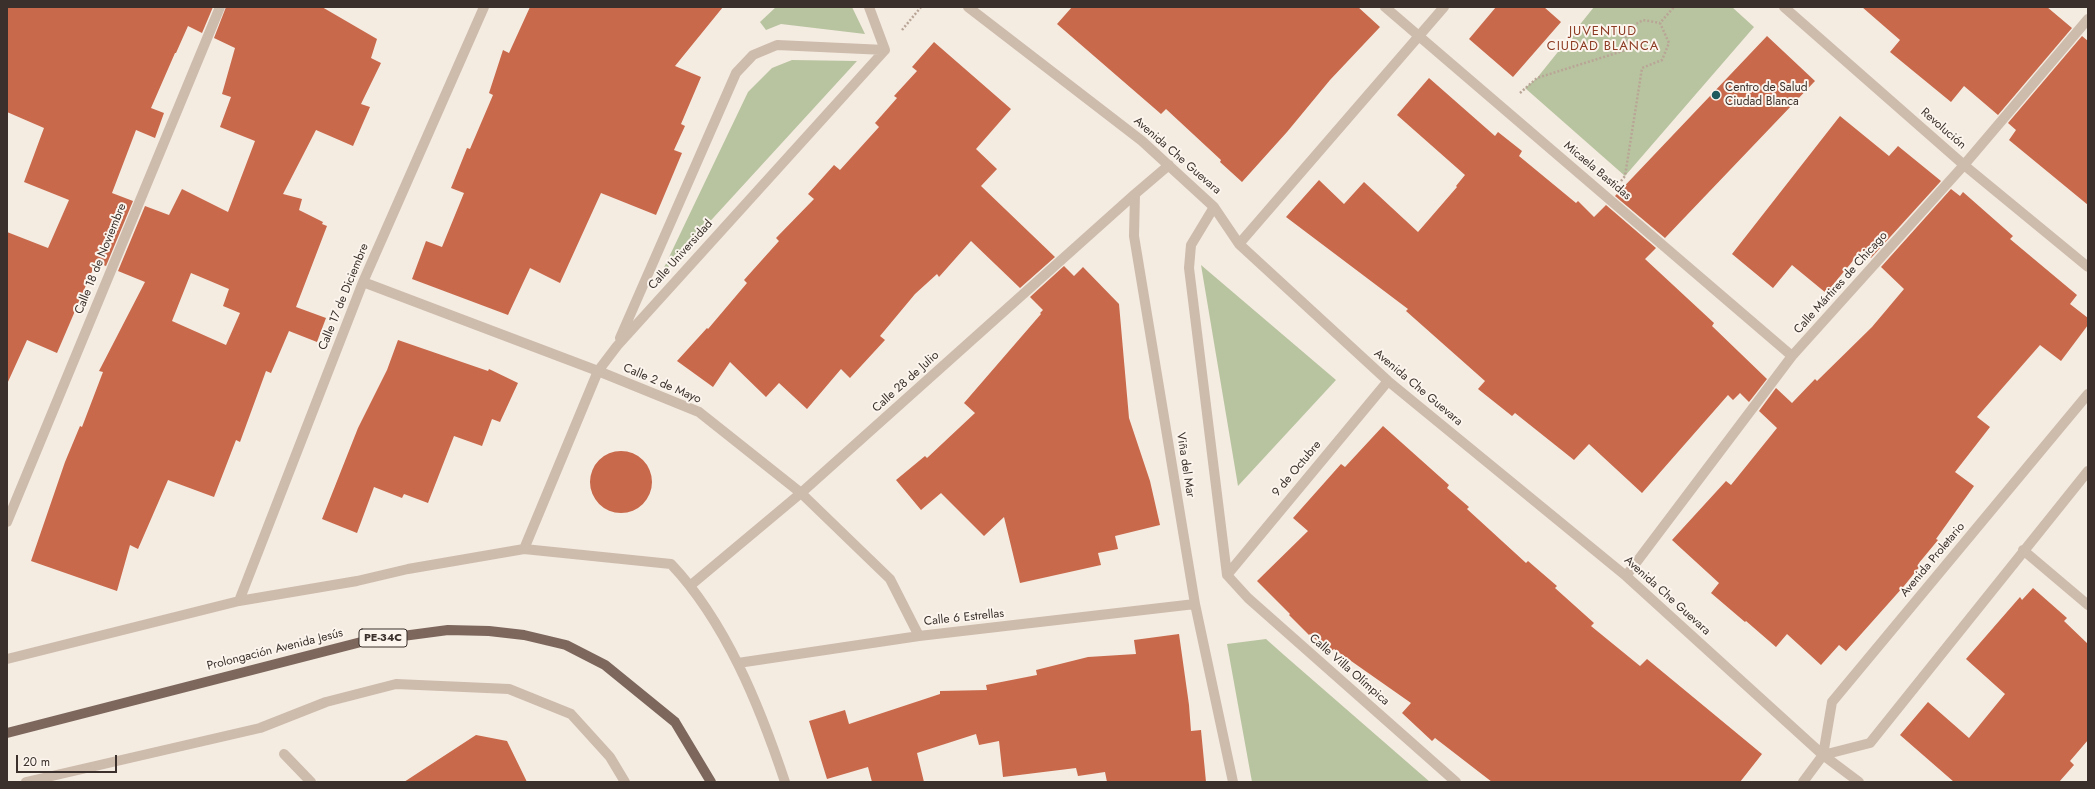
<!DOCTYPE html>
<meta charset="utf-8">
<style>
body{margin:0}
#map{position:relative;width:2095px;height:789px;overflow:hidden;background:#f4ebe1;font-family:Jost,sans-serif}
canvas{display:block}
.frame{position:absolute;inset:0;border:8px solid #3b302b;pointer-events:none}
.scale{position:absolute;left:16px;top:755px;width:101px;height:18px;box-sizing:border-box;border:2px solid #3b302b;border-top:0;padding-left:5px;font-size:12px;line-height:14px;white-space:nowrap;color:#3b302b;-webkit-text-stroke:3px #fbf5ee;paint-order:stroke}
</style>
<div id="map">
<canvas width="2095" height="789"></canvas>
<div class="frame"></div>
<div class="scale">20 m</div>
</div>
<script>
const c = document.querySelector('canvas').getContext('2d');
c.lineJoin = 'round';
function fill(path, color) { c.fillStyle = color; c.fill(path, 'evenodd'); }
function trace(path, color, width, dash) { c.strokeStyle = color; c.lineWidth = width; c.lineCap = dash ? 'butt' : 'round'; c.setLineDash(dash || []); c.stroke(path); }
function write(font, color, halo, rows, align = 'center') {
  c.font = font + ' Jost,sans-serif'; c.lineWidth = 4; c.setLineDash([]); c.textBaseline = 'middle'; c.strokeStyle = halo; c.fillStyle = color; for (const [text, x, y, turn = 0] of rows) {
    c.save(); c.translate(x, y); c.rotate((+turn || 0) * Math.PI / 180); c.textAlign = isNaN(turn) ? turn : align; if (halo) c.strokeText(text, 0, 0); c.fillText(text, 0, 0); c.restore();
  }
}
fill(new Path2D(`
 M 776,7 L 852,7 L 865,34 L 781,24 L 766,30 L 760,22 Z
 M 1594,7 L 1732,7 L 1754,27 L 1625,176 L 1525,88 L 1537,78 Z
 M 792,60 L 857,61 L 660,276 L 748,92 L 772,68 Z
 M 1201,265 L 1336,380 L 1238,486 Z
 M 1266,639 L 1284,655 L 1430,782 L 1252,782 L 1227,644 Z`), '#b8c4a0');
fill(new Path2D(`
 M 7,7 L 213,7 L 202,33 L 188,26 L 176,53 L 175,53 L 151,108 L 164,113 L 155,138 L 136,130 L 112,193 L 133,201 L 106,266 L 96,262 L 57,353 L 27,340 L 7,384 L 7,232 L 48,248 L 69,200 L 24,182 L 44,128 L 7,112 Z
 M 226,7 L 322,7 L 377,39 L 371,58 L 381,63 L 361,104 L 370,107 L 353,146 L 316,130 L 283,194 L 302,199 L 299,210 L 323,222 L 322,224 L 327,226 L 296,307 L 326,318 L 317,342 L 289,331 L 271,373 L 266,371 L 240,442 L 236,440 L 214,497 L 168,480 L 138,549 L 130,545 L 117,591 L 31,561 L 65,462 L 80,426 L 82,427 L 103,372 L 99,371 L 145,282 L 118,271 L 145,206 L 169,215 L 182,189 L 228,212 L 255,141 L 220,127 L 231,97 L 222,94 L 235,48 L 214,38 ZM 191,273 L 229,289 L 223,306 L 240,313 L 226,345 L 172,321 Z
 M 530,7 L 723,7 L 675,66 L 701,77 L 681,124 L 685,126 L 674,150 L 682,153 L 656,215 L 601,193 L 560,283 L 530,268 L 508,315 L 412,279 L 426,241 L 442,247 L 464,193 L 451,188 L 467,148 L 470,149 L 493,95 L 489,93 L 503,50 L 509,53 Z
 M 1072,7 L 1358,7 L 1380,27 L 1330,80 L 1287,132 L 1242,182 L 1220,162 L 1221,160 L 1166,109 L 1161,114 L 1057,24 Z
 M 1496,7 L 1544,7 L 1561,22 L 1513,77 L 1469,39 Z
 M 1862,7 L 2047,7 L 2072,28 L 1998,115 L 1964,86 L 1951,102 L 1890,52 L 1900,40 Z
 M 1767,36 L 1815,81 L 1665,238 L 1615,196 Z
 M 2082,36 L 2088,41 L 2088,205 L 2009,140 L 2016,130 L 2008,123 Z
 M 934,42 L 1011,109 L 976,149 L 997,169 L 981,186 L 1055,257 L 1020,288 L 971,241 L 939,277 L 937,274 L 915,294 L 880,336 L 885,340 L 850,378 L 841,369 L 807,409 L 779,383 L 766,397 L 730,362 L 713,387 L 677,361 L 707,328 L 708,329 L 747,283 L 744,280 L 779,241 L 776,238 L 814,199 L 808,194 L 834,165 L 840,170 L 879,127 L 875,123 L 897,98 L 894,96 L 917,71 L 912,67 Z
 M 1429,78 L 1495,136 L 1498,132 L 1522,151 L 1519,156 L 1576,203 L 1578,201 L 1594,217 L 1606,205 L 1656,248 L 1645,259 L 1714,323 L 1712,326 L 1767,379 L 1749,402 L 1740,393 L 1733,400 L 1728,395 L 1642,493 L 1589,444 L 1574,460 L 1515,413 L 1512,416 L 1478,389 L 1485,381 L 1406,311 L 1408,309 L 1286,217 L 1319,180 L 1344,204 L 1364,182 L 1418,232 L 1457,187 L 1456,186 L 1465,175 L 1397,115 Z
 M 1840,116 L 1889,156 L 1898,146 L 1941,181 L 1871,258 L 1862,250 L 1826,293 L 1792,265 L 1773,288 L 1732,254 Z
 M 1951,189 L 1960,196 L 1963,192 L 2013,236 L 2010,239 L 2077,295 L 2070,304 L 2088,318 L 2088,325 L 2061,361 L 2040,345 L 1977,417 L 1990,427 L 1955,472 L 1974,486 L 1936,539 L 1938,540 L 1919,563 L 1921,565 L 1904,586 L 1846,651 L 1839,645 L 1821,665 L 1787,634 L 1776,647 L 1746,621 L 1745,622 L 1711,593 L 1719,583 L 1672,540 L 1726,481 L 1731,485 L 1777,428 L 1759,411 L 1776,388 L 1792,403 L 1815,379 L 1817,381 L 1872,327 L 1904,289 L 1881,267 Z
 M 1064,266 L 1074,276 L 1083,267 L 1119,304 L 1129,418 L 1150,481 L 1160,525 L 1115,536 L 1118,549 L 1098,553 L 1101,565 L 1020,583 L 1004,517 L 984,536 L 941,493 L 921,510 L 896,480 L 925,456 L 927,458 L 975,413 L 964,403 L 1041,314 L 1040,313 L 1043,310 L 1030,297 Z
 M 398,340 L 488,371 L 489,369 L 518,383 L 500,422 L 492,419 L 482,446 L 454,436 L 428,503 L 404,494 L 402,498 L 374,487 L 357,533 L 322,519 L 358,428 L 387,370 Z
 M 1383,426 L 1449,485 L 1447,488 L 1469,507 L 1467,509 L 1526,563 L 1528,561 L 1557,586 L 1555,588 L 1594,623 L 1591,626 L 1640,666 L 1647,659 L 1762,754 L 1740,782 L 1492,782 L 1435,738 L 1432,741 L 1402,713 L 1411,703 L 1334,649 L 1329,653 L 1310,634 L 1309,635 L 1289,615 L 1290,614 L 1257,581 L 1308,531 L 1293,518 L 1341,464 L 1345,467 Z
 M590 482a31 31 0 1 1 62 0a31 31 0 1 1-62 0Z
 M 2033,588 L 2067,618 L 2064,621 L 2088,644 L 2088,740 L 2070,761 L 2074,765 L 2059,782 L 1954,782 L 1900,735 L 1928,702 L 1969,738 L 2005,694 L 1966,659 L 2020,597 L 2022,600 Z
 M 1179,634 L 1189,705 L 1191,731 L 1201,730 L 1206,782 L 1107,782 L 1105,772 L 1078,776 L 1076,768 L 1003,777 L 999,741 L 979,745 L 976,734 L 917,753 L 924,782 L 872,782 L 868,767 L 827,779 L 809,721 L 845,710 L 849,724 L 940,694 L 940,691 L 987,690 L 986,685 L 1037,675 L 1036,670 L 1088,657 L 1136,654 L 1134,640 Z
 M 476,735 L 507,741 L 527,782 L 404,782 Z`), '#c8694b');
trace(new Path2D(`
 M 902,30 L 921,7
 M 1520,93 L 1537,78 L 1626,50 L 1626,30 L 1643,20 L 1660,23
 M 1621,181 L 1625,176 L 1642,68 L 1662,60 L 1669,43 L 1660,23 L 1674,7`), '#b9a596', 2.5, [2, 2]);
trace(new Path2D(`
 M 869,7 L 885,50
 M 968,7 L 1142,141 L 1214,207 L 1239,244 L 1388,381 L 1626,576 L 1823,755 L 1859,782
 M 1385,7 L 1792,356
 M 1784,7 L 1964,165 L 2088,267
 M 1169,165 L 1135,194 L 1134,236 L 1195,604 L 1233,782
 M 1214,207 L 1191,245 L 1189,268 L 1227,575
 M 1239,244 L 1444,7
 M 363,282 L 598,371 L 699,412 L 801,493 L 890,579 L 919,636
 M 620,338 L 736,73 L 753,55 L 777,45 L 885,50
 M 7,522 L 220,7
 M 524,549 L 598,371 L 617,346 L 885,50
 M 2023,550 L 2088,605
 M 1227,575 L 1248,598 L 1456,782
 M 1227,575 L 1388,381
 M 1626,576 L 1792,356 L 1964,165 L 2088,19
 M 691,585 L 801,493 L 1135,194
 M 239,601 L 363,282 L 484,7
 M 7,659 L 239,601 L 357,581 L 408,569 L 524,549 L 671,564 C 726,622 760,707 785,782
 M 738,663 L 919,636 L 1195,604
 M 284,754 L 311,782
 M 1823,755 L 1870,743 L 2088,471
 M 26,782 L 260,728 L 326,702 L 396,684 L 509,689 L 571,714 L 610,757 L 625,782
 M 1803,782 L 1823,755 L 1832,702 L 2088,394`), '#cdbbac', 10);
trace(new Path2D(`
 M 7,733 L 365,641 L 448,630 L 489,631 L 524,635 L 566,645 L 605,665 L 675,722 L 711,782`), '#7d675c', 10);
for (const [x, y, r, color] of [
 [1716,95,5,"#1f5a5e"]
]) { const dot = new Path2D(); dot.arc(x, y, r, 0, 2 * Math.PI); c.fillStyle = color; c.fill(dot); trace(dot, '#fbf5ee', 1.5); }
for (const [x, y, w] of [
 [383,638,48]
]) { const box = new Path2D(); box.roundRect(x - w / 2, y - 9, w, 18, 3); c.fillStyle = '#fbf5ee'; c.fill(box); trace(box, '#3b302b', 1); }
write('bold 11px', '#3b302b', null, [
 ["PE-34C",383,638]
]);
write('12px', '#3b302b', '#fbf5ee', [
 ["Centro de Salud",1725,88],
 ["Ciudad Blanca",1725,102]
], 'left');
write('12px', '#3b302b', '#fbf5ee', [
 ["Revolución",1943,129,41],
 ["Avenida Che Guevara",1177,156,41],
 ["Micaela Bastidas",1597,171,40],
 ["Calle Universidad",681,255,-48],
 ["Calle 18 de Noviembre",101,259,-68],
 ["Calle Mártires de Chicago",1841,283,-48],
 ["Calle 17 de Diciembre",344,297,-68],
 ["Calle 28 de Julio",906,382,-42],
 ["Calle 2 de Mayo",662,384,23],
 ["Avenida Che Guevara",1418,388,40],
 ["Viña del Mar",1185,465,81],
 ["9 de Octubre",1297,469,-50],
 ["Avenida Proletario",1933,560,-50],
 ["Avenida Che Guevara",1667,596,42],
 ["Calle 6 Estrellas",964,618,-6],
 ["Prolongación Avenida Jesús",275,650,-14],
 ["Calle Villa Olímpica",1349,670,41]
]);
c.letterSpacing = '1px';
write('13px', '#8c3b22', '#fbf5ee', [
 ["JUVENTUD",1603,32],
 ["CIUDAD BLANCA",1603,47]
]);
c.letterSpacing = '0px';
</script>
